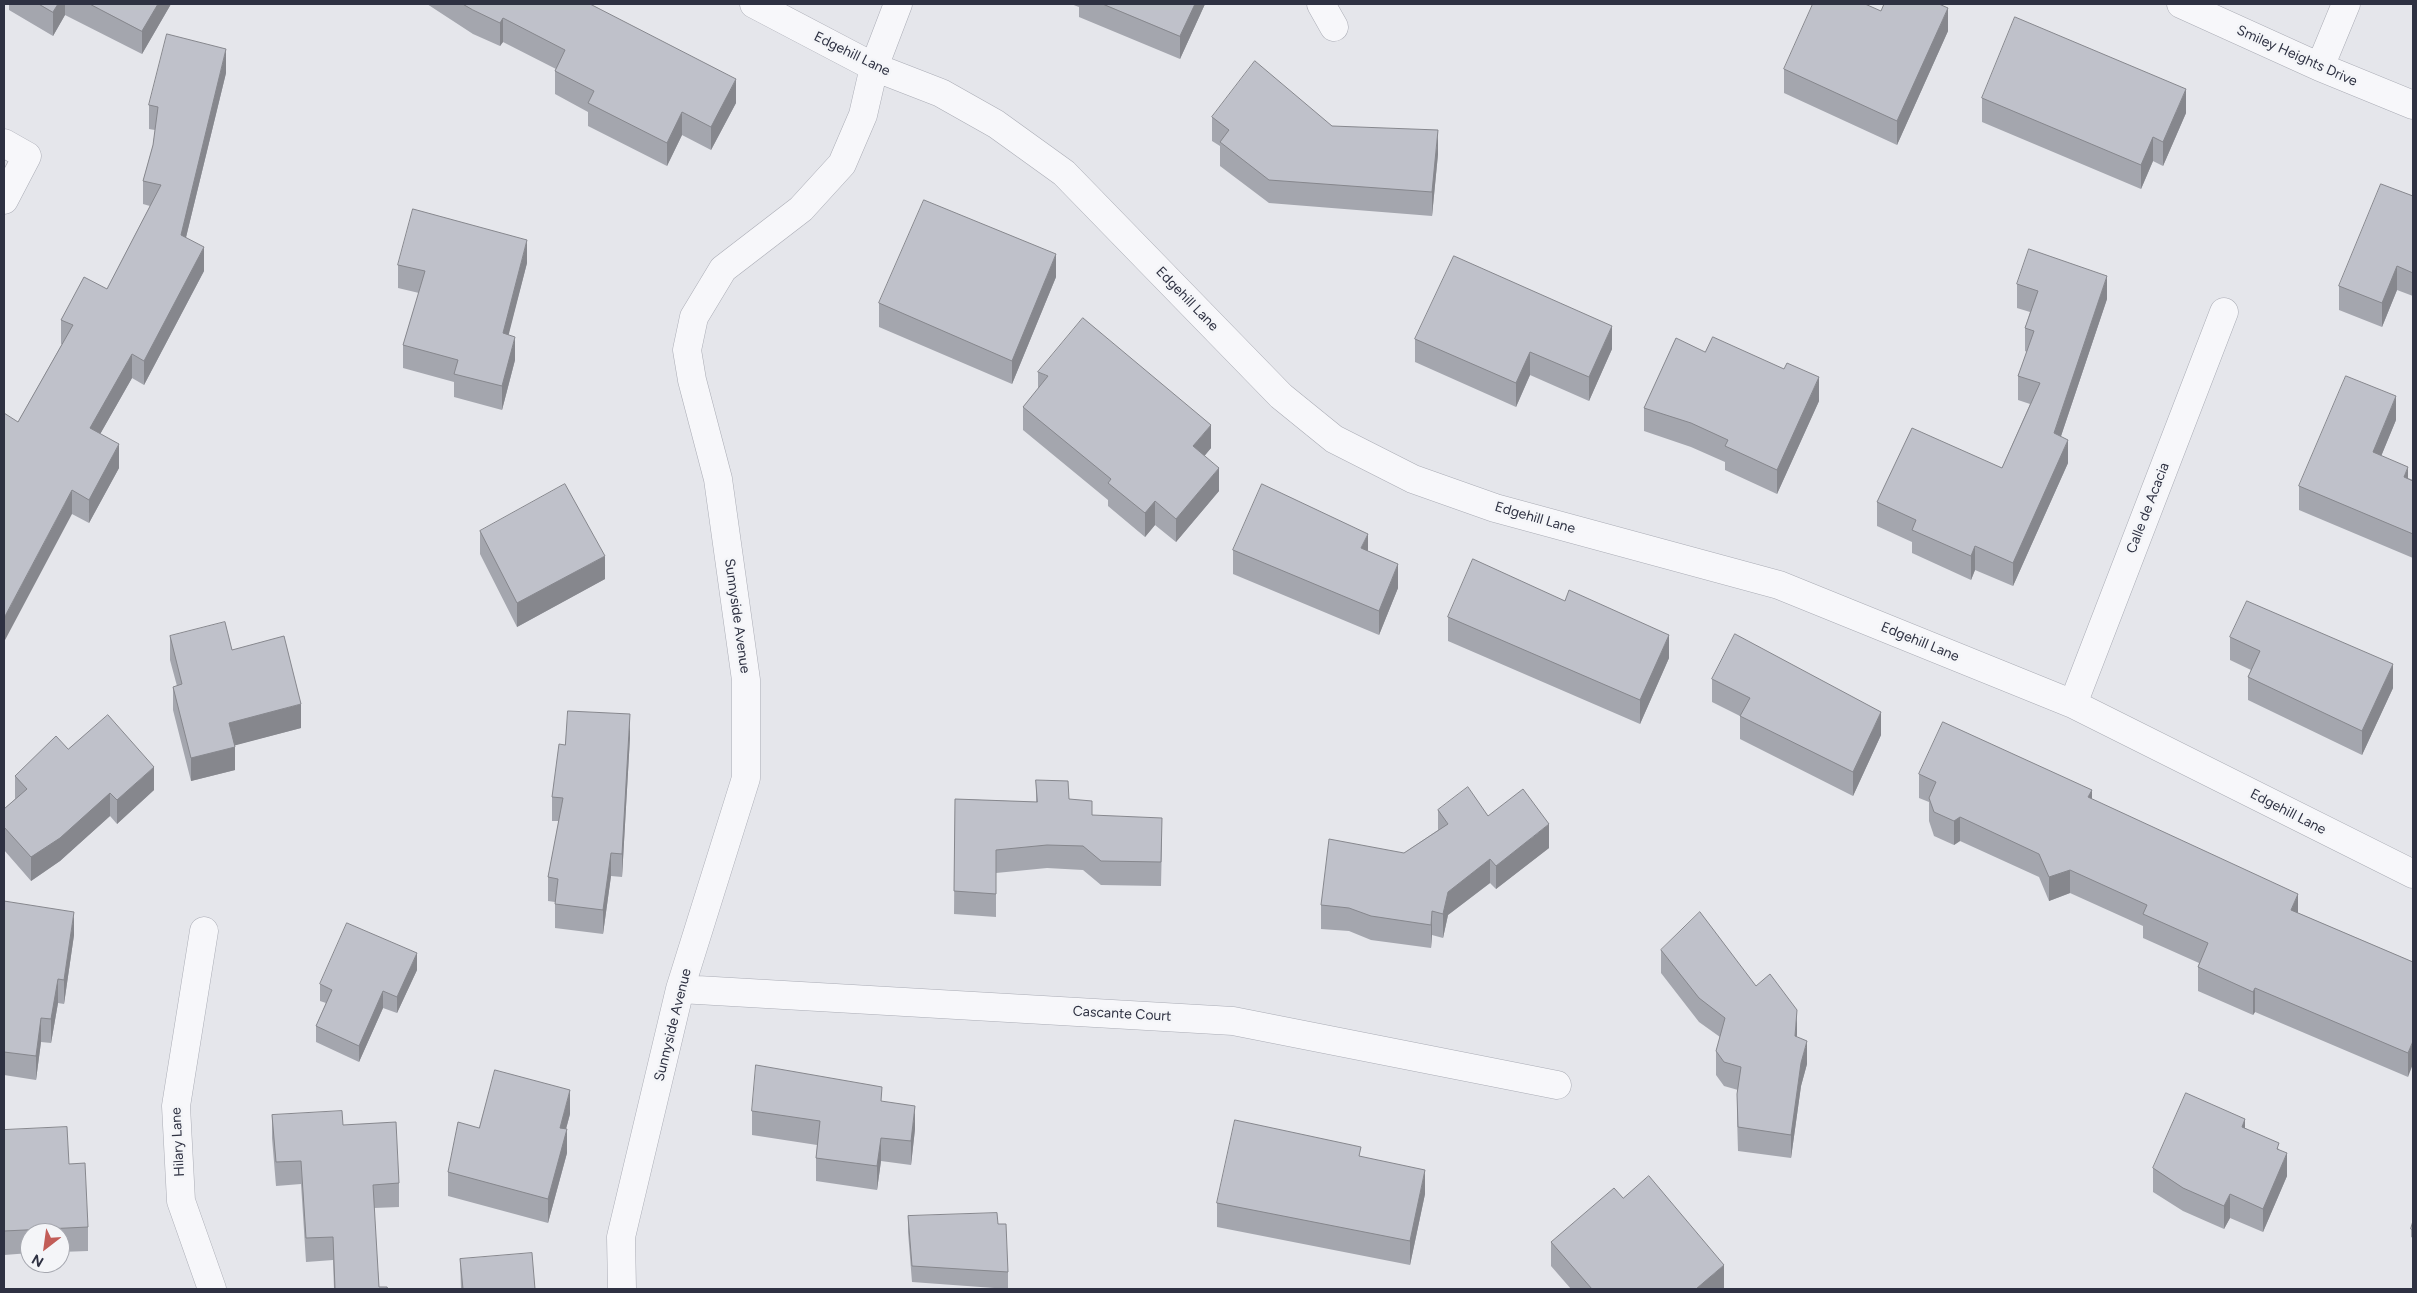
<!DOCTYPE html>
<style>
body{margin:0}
#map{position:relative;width:2417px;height:1293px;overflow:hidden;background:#e5e6eb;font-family:Figtree,sans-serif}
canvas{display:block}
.frame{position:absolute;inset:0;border:5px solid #2e3142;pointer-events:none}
.north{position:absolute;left:20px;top:1223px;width:50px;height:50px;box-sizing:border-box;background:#f4f5f8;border:1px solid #a5a7af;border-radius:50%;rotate:210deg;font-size:14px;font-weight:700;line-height:20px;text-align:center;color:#2e3142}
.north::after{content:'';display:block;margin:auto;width:18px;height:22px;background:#c25d58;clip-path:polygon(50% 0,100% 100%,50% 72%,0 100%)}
</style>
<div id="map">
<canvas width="2417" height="1293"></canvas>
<div class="frame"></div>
<div class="north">N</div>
</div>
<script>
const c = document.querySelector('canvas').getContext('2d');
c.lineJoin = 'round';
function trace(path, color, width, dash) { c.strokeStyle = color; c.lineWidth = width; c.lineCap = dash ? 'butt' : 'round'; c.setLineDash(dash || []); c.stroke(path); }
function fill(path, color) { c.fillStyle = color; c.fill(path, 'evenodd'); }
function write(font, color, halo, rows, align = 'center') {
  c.font = font + ' Figtree,sans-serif'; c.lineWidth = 5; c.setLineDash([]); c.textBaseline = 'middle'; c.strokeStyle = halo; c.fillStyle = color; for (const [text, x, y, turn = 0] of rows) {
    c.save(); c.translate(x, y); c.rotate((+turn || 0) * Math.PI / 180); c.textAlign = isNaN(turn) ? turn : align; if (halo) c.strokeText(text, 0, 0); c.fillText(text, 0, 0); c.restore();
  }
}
const minor = new Path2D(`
 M 754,4 L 874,67 L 941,93 L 996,124 L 1064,173 L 1281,396 L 1334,439 L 1413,479 L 1495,508 L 1779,585 L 2073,704 L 2413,874
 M 1321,4 L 1334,27
 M 2181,4 L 2320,67 L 2413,105
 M 2320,67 L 2346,4
 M 4,143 L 27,156 L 4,200
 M 2073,704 L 2224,312
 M 204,931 L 176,1106 L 181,1201 L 212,1289
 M 680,989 L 1233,1021 L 1557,1085
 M 622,1289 L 621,1237 L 680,989 L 746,778 L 746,680 L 718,479 L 692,380 L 687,350 L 694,317 L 723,269 L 801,209 L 842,164 L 863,115 L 874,67 L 898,4`);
trace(minor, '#aaacb5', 29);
trace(minor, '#f7f7fa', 28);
fill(new Path2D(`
 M 9,4 L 171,4 L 142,54 L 65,15 L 53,36 L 9,10 Z
 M 427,4 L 590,4 L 736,103 L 711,150 L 682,135 L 667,166 L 588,126 L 588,112 L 555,94 L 555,71 L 556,69 L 503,42 L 500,46 L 473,34 Z
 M 1071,4 L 1205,4 L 1180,59 L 1079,17 L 1079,7 Z
 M 1881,11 L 1948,31 L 1897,145 L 1784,93 L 1784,69 Z
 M 226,73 L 186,237 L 204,271 L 144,385 L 132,378 L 100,434 L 119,468 L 89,523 L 72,514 L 18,422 L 62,344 L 61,344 L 61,320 L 107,289 L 150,206 L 143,204 L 143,181 L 153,145 L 155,130 L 149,129 L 149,105 Z
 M 1982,98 L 2186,113 L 2163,166 L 2153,161 L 2141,189 L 1982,122 Z
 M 1212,117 L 1332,126 L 1438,154 L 1432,216 L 1269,203 L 1220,166 L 1220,146 L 1212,141 Z
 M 2413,196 L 2413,296 L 2397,290 L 2382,327 L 2339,310 L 2339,286 Z
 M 527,263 L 508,335 L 515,360 L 502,410 L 454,397 L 454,382 L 403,368 L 403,345 L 419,293 L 398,288 L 398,265 Z
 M 1056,277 L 1012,384 L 879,327 L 879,303 Z
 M 2017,284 L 2107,299 L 2061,436 L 2068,463 L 2013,586 L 1975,570 L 1971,580 L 1912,553 L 1912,542 L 1877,526 L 1877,502 L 2002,468 L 2030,404 L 2018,400 L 2018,376 L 2027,352 L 2025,351 L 2025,328 L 2030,312 L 2017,308 Z
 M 1415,339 L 1612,349 L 1589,401 L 1530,375 L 1516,407 L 1415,362 Z
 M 1705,352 L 1819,401 L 1777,494 L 1725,470 L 1725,462 L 1691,447 L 1644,431 L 1644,408 Z
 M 1038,372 L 1211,448 L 1204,456 L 1219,491 L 1176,542 L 1155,525 L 1145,537 L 1108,506 L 1108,500 L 1023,430 L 1023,407 L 1038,389 Z
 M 2396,420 L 2381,456 L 2408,478 L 2413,480 L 2413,558 L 2299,510 L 2299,486 Z
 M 480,531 L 605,579 L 517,627 L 480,554 Z
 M 1233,550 L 1398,588 L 1379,635 L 1233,574 Z
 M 1448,617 L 1669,658 L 1640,724 L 1448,641 Z
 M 170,636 L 232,650 L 301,728 L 235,745 L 235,770 L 191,781 L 173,710 L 173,687 L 177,686 L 170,660 Z
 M 2230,637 L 2393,688 L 2362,755 L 2248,700 L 2248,677 L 2251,670 L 2230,660 Z
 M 1712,679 L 1881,735 L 1853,796 L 1740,739 L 1740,716 L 1712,702 Z
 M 630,737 L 622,877 L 611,876 L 603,934 L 555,928 L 555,902 L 548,901 L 548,877 L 559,821 L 552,821 L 552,797 L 565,745 Z
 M 68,749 L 154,790 L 117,824 L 110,816 L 60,861 L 31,881 L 4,850 L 4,809 L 15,799 L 15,776 Z
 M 1919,774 L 2092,799 L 2298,913 L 2413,962 L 2408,1077 L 2255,1012 L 2253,1015 L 2198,991 L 2198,967 L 2199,963 L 2143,938 L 2143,926 L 2070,893 L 2049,901 L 2039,877 L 1960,841 L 1954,845 L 1934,836 L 1929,821 L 1929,802 L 1919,798 Z
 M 1036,780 L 1069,799 L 1092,815 L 1162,841 L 1161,886 L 1101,885 L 1083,870 L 1047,868 L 996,873 L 996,917 L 954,914 L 955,799 L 1036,802 Z
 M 1438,810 L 1488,816 L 1549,848 L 1496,889 L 1490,883 L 1448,915 L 1443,938 L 1432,935 L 1431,948 L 1371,940 L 1349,931 L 1321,929 L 1321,905 L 1404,853 L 1438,830 Z
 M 4,901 L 74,935 L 64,1004 L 58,1003 L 51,1043 L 41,1042 L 36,1080 L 4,1075 Z
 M 1661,950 L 1756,986 L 1797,1033 L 1797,1037 L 1807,1064 L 1801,1086 L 1791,1158 L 1738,1151 L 1737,1117 L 1738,1090 L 1724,1086 L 1716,1075 L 1716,1051 L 1720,1037 L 1699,1022 L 1661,973 Z
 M 417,970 L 397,1013 L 383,1008 L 359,1062 L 316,1042 L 316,1026 L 326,1003 L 320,1001 L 320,984 Z
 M 882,1102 L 915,1129 L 911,1165 L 881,1161 L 877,1190 L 816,1181 L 816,1158 L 817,1145 L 752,1135 L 752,1111 Z
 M 570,1114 L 566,1129 L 567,1153 L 548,1223 L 448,1196 L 448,1172 L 479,1128 Z
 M 272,1115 L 343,1125 L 399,1183 L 399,1207 L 374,1208 L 379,1287 L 388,1289 L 334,1289 L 333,1260 L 306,1262 L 301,1184 L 276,1186 L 272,1138 Z
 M 2245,1128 L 2279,1149 L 2287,1176 L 2263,1232 L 2230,1218 L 2224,1229 L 2183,1211 L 2153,1192 L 2153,1168 Z
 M 4,1130 L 69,1164 L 88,1227 L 88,1251 L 60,1252 L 60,1233 L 30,1233 L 30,1253 L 4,1255 Z
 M 1425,1194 L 1410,1265 L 1217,1227 L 1217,1203 Z
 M 1623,1198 L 1724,1288 L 1723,1289 L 1571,1289 L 1551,1266 L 1551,1242 Z
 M 908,1216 L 998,1224 L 1008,1272 L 1008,1289 L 912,1282 L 908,1232 Z
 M 2413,1221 L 2413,1238 L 2411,1237 L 2411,1229 Z
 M 460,1259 L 535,1289 L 461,1289 Z`), '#a4a6ae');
fill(new Path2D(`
 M 58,4 L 65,4 L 65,15 L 53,36 L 53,12 Z
 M 158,4 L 171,4 L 142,54 L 142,31 Z
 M 1195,4 L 1205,4 L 1180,59 L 1180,36 Z
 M 1948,8 L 1948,31 L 1897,145 L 1897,121 Z
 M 503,18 L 503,42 L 500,46 L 500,23 Z
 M 226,49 L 226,73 L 181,258 L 181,235 Z
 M 736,79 L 736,103 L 711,150 L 711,127 Z
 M 2186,89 L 2186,113 L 2163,166 L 2163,142 Z
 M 682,112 L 682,135 L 667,166 L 667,143 Z
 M 1438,130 L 1438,154 L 1432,216 L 1432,192 Z
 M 2153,137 L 2153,161 L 2141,189 L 2141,165 Z
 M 527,240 L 527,263 L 503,357 L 503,333 Z
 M 204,247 L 204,271 L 144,385 L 144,361 Z
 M 1056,254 L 1056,277 L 1012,384 L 1012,361 Z
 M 2397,266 L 2397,290 L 2382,327 L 2382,303 Z
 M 2107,276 L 2107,299 L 2054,457 L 2054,433 Z
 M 1612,326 L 1612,349 L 1589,401 L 1589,377 Z
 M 515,337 L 515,360 L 502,410 L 502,386 Z
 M 1530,352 L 1530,375 L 1516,407 L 1516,383 Z
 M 132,354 L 132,378 L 90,452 L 90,428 Z
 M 1819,377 L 1819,401 L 1777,494 L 1777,470 Z
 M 2396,396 L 2396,420 L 2373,476 L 2373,452 Z
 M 1211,425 L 1211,448 L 1193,470 L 1193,446 Z
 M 2068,440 L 2068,463 L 2013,586 L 2013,563 Z
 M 119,444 L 119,468 L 89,523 L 89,500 Z
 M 2408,467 L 2408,490 L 2404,477 Z
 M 1219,468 L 1219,491 L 1176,542 L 1176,519 Z
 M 72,490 L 72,514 L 4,642 L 4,618 Z
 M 1155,501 L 1155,525 L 1145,537 L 1145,513 Z
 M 1368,534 L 1368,558 L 1361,548 Z
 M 1975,546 L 1975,570 L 1971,580 L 1971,556 Z
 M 605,556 L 605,579 L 517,627 L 517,603 Z
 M 1398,564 L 1398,588 L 1379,635 L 1379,611 Z
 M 1669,635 L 1669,658 L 1640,724 L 1640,700 Z
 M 2393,664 L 2393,688 L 2362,755 L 2362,731 Z
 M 301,704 L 301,728 L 229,747 L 229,723 Z
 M 1881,712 L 1881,735 L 1853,796 L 1853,772 Z
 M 630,714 L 630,737 L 622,877 L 622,854 Z
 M 235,747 L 235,770 L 191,781 L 191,758 Z
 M 154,767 L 154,790 L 117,824 L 117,800 Z
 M 2092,790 L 2092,814 L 2088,797 Z
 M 110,793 L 110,816 L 60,861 L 31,881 L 31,857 Z
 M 1960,817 L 1960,841 L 1954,845 L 1954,821 Z
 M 1549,824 L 1549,848 L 1496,889 L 1496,866 Z
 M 611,853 L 611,876 L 603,934 L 603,910 Z
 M 1490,859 L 1490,883 L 1448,915 L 1443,938 L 1443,914 L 1448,892 Z
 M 2070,870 L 2070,893 L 2049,901 L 2049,877 Z
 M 2298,894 L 2298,918 L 2291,910 Z
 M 1432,911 L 1432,935 L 1431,948 L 1431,925 Z
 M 74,912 L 74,935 L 64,1004 L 64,980 Z
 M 417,953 L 417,970 L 397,1013 L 397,997 Z
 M 58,979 L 58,1003 L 51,1043 L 51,1019 Z
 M 2255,988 L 2255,1012 L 2253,1015 L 2253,992 Z
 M 383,991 L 383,1008 L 359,1062 L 359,1046 Z
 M 1797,1010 L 1797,1033 L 1795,1060 L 1795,1036 Z
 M 41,1018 L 41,1042 L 36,1080 L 36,1056 Z
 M 1807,1041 L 1807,1064 L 1801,1086 L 1791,1158 L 1791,1135 L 1801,1063 Z
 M 2413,1041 L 2413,1064 L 2408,1077 L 2408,1053 Z
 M 570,1090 L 570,1114 L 560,1151 L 560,1128 Z
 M 915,1106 L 915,1129 L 911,1165 L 911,1141 Z
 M 2245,1119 L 2245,1143 L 2242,1127 Z
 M 567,1129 L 567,1153 L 548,1223 L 548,1199 Z
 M 881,1138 L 881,1161 L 877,1190 L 877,1166 Z
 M 2287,1153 L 2287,1176 L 2263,1232 L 2263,1209 Z
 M 1425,1170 L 1425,1194 L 1410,1265 L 1410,1241 Z
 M 2230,1194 L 2230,1218 L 2224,1229 L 2224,1206 Z
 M 1724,1265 L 1724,1288 L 1723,1289 L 1696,1289 Z`), '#86878d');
const building = new Path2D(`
 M 39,4 L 58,4 L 53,12 Z
 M 90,4 L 158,4 L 142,31 Z
 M 463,4 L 590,4 L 736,79 L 711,127 L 682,112 L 667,143 L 588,103 L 594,91 L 555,71 L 565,50 L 503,18 L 500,23 L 473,10 Z
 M 1103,4 L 1195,4 L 1180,36 Z
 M 1813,4 L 1865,4 L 1881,11 L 1884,4 L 1939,4 L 1948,8 L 1897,121 L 1784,69 Z
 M 2015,17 L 2186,89 L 2163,142 L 2153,137 L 2141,165 L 1982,98 Z
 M 167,34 L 226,49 L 181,235 L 204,247 L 144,361 L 132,354 L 90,428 L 119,444 L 89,500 L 72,490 L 4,618 L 4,413 L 18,422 L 73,325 L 61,320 L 84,277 L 107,289 L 161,185 L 143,181 L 153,145 L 158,107 L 149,105 Z
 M 1255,61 L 1332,126 L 1438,130 L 1432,192 L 1269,180 L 1220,142 L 1229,130 L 1212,117 Z
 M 2381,184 L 2413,196 L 2413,273 L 2397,266 L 2382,303 L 2339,286 Z
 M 924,200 L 1056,254 L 1012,361 L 879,303 Z
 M 413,209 L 527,240 L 503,333 L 515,337 L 502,386 L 454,374 L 458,360 L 403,345 L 425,271 L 398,265 Z
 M 2029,249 L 2107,276 L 2054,433 L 2068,440 L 2013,563 L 1975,546 L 1971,556 L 1912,530 L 1916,520 L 1877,502 L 1912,428 L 2002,468 L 2040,383 L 2018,376 L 2034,331 L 2025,328 L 2038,291 L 2017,284 Z
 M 1454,256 L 1612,326 L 1589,377 L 1530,352 L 1516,383 L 1415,339 Z
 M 1083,318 L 1211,425 L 1193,446 L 1219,468 L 1176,519 L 1155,501 L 1145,513 L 1108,483 L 1111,479 L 1023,407 L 1048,376 L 1038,372 Z
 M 1713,337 L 1784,369 L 1787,363 L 1819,377 L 1777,470 L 1725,446 L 1728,440 L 1691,423 L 1644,408 L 1676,338 L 1705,352 Z
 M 2346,376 L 2396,396 L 2373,452 L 2408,467 L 2404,477 L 2413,481 L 2413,534 L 2299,486 Z
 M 565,484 L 605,556 L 517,603 L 480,531 Z
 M 1262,484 L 1368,534 L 1361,548 L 1398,564 L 1379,611 L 1233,550 Z
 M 1473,559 L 1565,601 L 1569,590 L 1669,635 L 1640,700 L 1448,617 Z
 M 2247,601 L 2393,664 L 2362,731 L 2248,677 L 2260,651 L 2230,637 Z
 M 225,622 L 232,650 L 284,636 L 301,704 L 229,723 L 235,747 L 191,758 L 173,687 L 182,684 L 170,636 Z
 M 1735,634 L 1881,712 L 1853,772 L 1740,716 L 1750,698 L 1712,679 Z
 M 568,711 L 630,714 L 622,854 L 611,853 L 603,910 L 555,904 L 558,879 L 548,877 L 563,798 L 552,797 L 559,744 L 565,745 Z
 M 108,715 L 154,767 L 117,800 L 110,793 L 60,838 L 31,857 L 4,827 L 4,809 L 27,789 L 15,776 L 56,736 L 68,749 Z
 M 1943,722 L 2092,790 L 2088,797 L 2298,894 L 2291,910 L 2413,962 L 2413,1041 L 2408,1053 L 2255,988 L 2253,992 L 2198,967 L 2208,943 L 2143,914 L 2147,905 L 2070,870 L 2049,877 L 2039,854 L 1960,817 L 1954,821 L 1934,812 L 1929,798 L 1936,782 L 1919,774 Z
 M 1036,780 L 1068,781 L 1069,799 L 1092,801 L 1092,815 L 1162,818 L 1161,862 L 1101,861 L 1083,846 L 1047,845 L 996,850 L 996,894 L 954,891 L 955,799 L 1037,802 Z
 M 1468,787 L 1488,816 L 1523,789 L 1549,824 L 1496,866 L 1490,859 L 1448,892 L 1443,914 L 1432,911 L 1431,925 L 1371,916 L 1349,908 L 1321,905 L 1329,839 L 1404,853 L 1448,824 L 1438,810 Z
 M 4,901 L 74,912 L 64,980 L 58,979 L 51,1019 L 41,1018 L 36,1056 L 4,1052 Z
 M 1700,912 L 1756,986 L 1770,974 L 1797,1010 L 1795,1036 L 1807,1041 L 1801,1063 L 1791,1135 L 1738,1127 L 1737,1094 L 1741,1067 L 1724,1062 L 1716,1051 L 1725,1018 L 1699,998 L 1661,950 Z
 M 347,923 L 417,953 L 397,997 L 383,991 L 359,1046 L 316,1026 L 332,990 L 320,984 Z
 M 756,1065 L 882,1087 L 881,1101 L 915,1106 L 911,1141 L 881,1138 L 877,1166 L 816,1158 L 820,1121 L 752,1111 Z
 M 495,1070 L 570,1090 L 560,1128 L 567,1129 L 548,1199 L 448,1172 L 458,1122 L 479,1128 Z
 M 2186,1093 L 2245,1119 L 2242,1127 L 2279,1143 L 2277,1149 L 2287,1153 L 2263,1209 L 2230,1194 L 2224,1206 L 2183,1188 L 2153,1168 Z
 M 342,1111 L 343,1125 L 396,1122 L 399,1183 L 373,1185 L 379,1287 L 387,1287 L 388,1289 L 335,1289 L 333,1237 L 306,1238 L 301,1161 L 276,1162 L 272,1115 Z
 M 1235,1120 L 1361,1147 L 1359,1156 L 1425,1170 L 1410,1241 L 1217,1203 Z
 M 67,1127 L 69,1164 L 85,1163 L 88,1227 L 4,1231 L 4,1130 Z
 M 1649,1176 L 1724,1265 L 1696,1289 L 1592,1289 L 1551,1242 L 1614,1188 L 1623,1198 Z
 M 997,1213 L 998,1224 L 1006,1224 L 1008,1272 L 912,1266 L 908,1216 Z
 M 2413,1221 L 2413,1230 L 2411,1229 Z
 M 532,1253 L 535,1289 L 463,1289 L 460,1259 Z`);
fill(building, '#bfc1ca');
trace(building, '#86878d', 1);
write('14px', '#2e3142', '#f4f5f8', [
 ["Edgehill Lane",852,54,26],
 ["Smiley Heights Drive",2297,56,24],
 ["Edgehill Lane",1187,299,46],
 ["Calle de Acacia",2148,508,-69],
 ["Edgehill Lane",1535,518,16],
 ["Sunnyside Avenue",737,616,82],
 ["Edgehill Lane",1920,642,22],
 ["Edgehill Lane",2288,812,27],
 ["Cascante Court",1122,1014,3],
 ["Sunnyside Avenue",673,1025,-76],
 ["Hilary Lane",178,1142,-93]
]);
</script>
